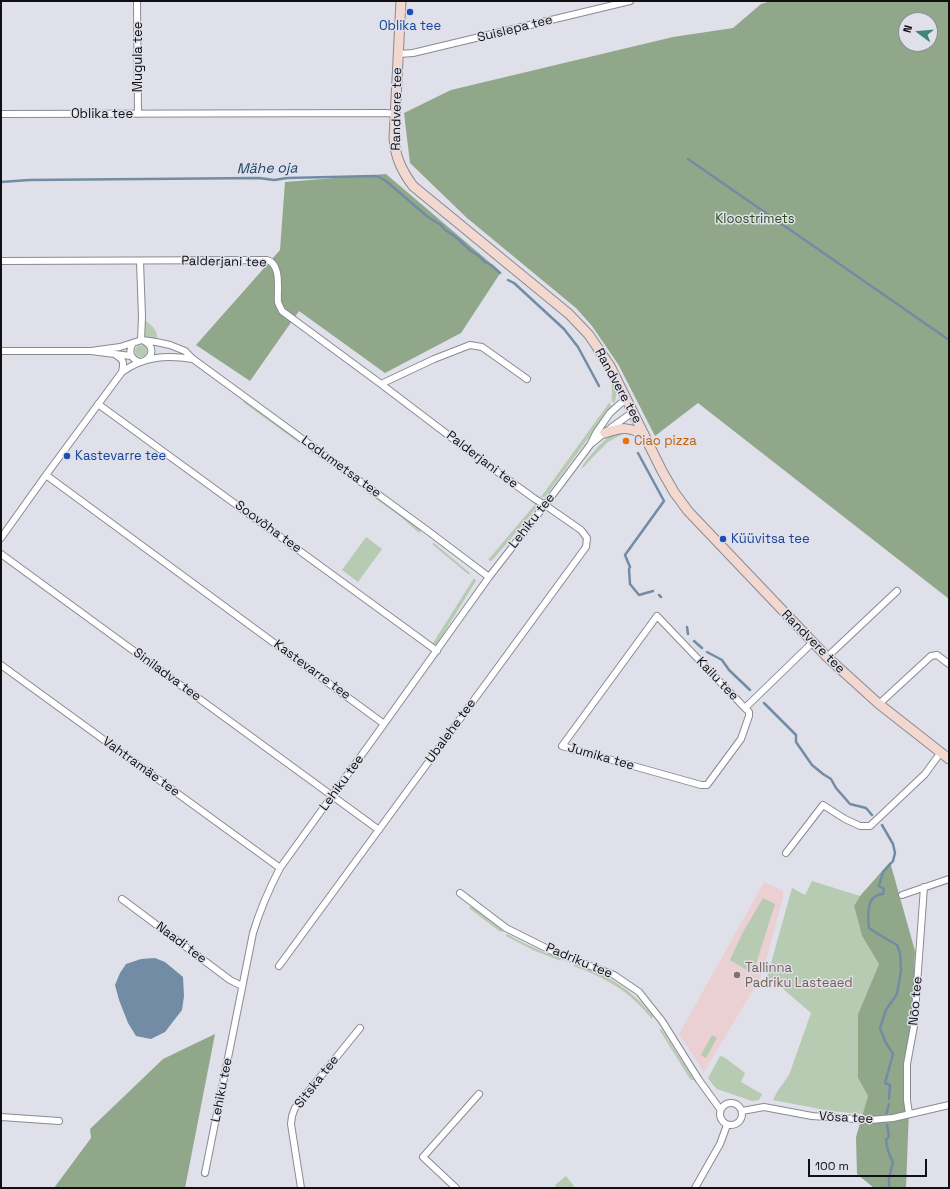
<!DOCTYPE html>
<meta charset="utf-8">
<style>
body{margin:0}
#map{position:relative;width:950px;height:1189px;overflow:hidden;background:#dfe0ea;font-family:"Space Grotesk",sans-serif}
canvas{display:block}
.frame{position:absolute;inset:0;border:2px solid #101013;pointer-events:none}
.north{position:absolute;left:898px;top:12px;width:40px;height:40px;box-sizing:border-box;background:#dfe0ea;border:1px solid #8c8d94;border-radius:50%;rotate:286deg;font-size:11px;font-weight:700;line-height:16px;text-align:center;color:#101013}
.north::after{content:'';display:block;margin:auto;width:14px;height:18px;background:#418579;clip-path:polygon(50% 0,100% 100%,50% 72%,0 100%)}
.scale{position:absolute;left:808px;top:1159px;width:119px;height:18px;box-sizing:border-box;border:2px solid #101013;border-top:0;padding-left:5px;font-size:12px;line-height:14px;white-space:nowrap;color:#101013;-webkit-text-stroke:3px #dfe0ea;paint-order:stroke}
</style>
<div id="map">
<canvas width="950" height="1189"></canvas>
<div class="frame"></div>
<div class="north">N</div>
<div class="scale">100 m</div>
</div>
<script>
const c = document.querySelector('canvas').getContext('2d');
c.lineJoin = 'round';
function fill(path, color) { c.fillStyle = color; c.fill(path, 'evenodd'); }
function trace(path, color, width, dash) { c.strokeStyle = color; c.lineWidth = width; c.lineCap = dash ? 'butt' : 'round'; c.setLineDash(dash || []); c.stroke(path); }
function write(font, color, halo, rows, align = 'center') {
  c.font = font + ' "Space Grotesk",sans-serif'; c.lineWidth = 3; c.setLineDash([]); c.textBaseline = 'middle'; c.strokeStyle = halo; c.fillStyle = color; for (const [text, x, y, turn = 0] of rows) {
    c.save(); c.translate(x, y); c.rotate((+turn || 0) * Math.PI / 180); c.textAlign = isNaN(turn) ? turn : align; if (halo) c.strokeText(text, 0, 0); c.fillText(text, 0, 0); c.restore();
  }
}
fill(new Path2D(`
 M 764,882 L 783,891 L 783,898 L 763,971 L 759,980 L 704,1072 L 679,1034 Z`), '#ead0d3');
fill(new Path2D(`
 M 144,320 C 151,324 158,330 157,339 L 146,337 L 144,335 Z
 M135 351a6 6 0 1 1 12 0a6 6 0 1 1-12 0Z
 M 593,348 C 600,359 615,378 616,390 C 617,395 616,399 614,403 L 612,401 C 611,395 613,389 611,382 C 608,371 598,360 592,350 Z
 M 244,401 L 329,462 L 328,464 L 243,402 Z
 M 609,403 L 612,406 L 545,497 L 541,497 Z
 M 614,433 L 624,433 L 608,442 L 593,457 L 582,469 L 583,465 C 592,453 601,442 614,433 Z
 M 366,489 L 421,530 L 419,533 L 401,517 L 365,491 Z
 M 537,502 L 538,506 L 519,529 L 494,558 L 491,561 L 488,560 Z
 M 366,537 L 382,549 L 358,582 L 342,570 Z
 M 434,543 L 471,574 L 468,574 L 432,544 Z
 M 474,578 L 476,581 L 474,584 L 437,644 L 434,644 L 433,643 Z
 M 812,881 L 860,896 L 854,907 L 862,936 L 879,964 L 858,1014 L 858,1078 L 868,1096 L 863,1114 L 830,1111 L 773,1100 L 777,1092 L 789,1075 L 811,1013 L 775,982 L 766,984 L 764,983 L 768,974 L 792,888 L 805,895 Z
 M 763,898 L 775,904 L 755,967 L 752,973 L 730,960 L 743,932 Z
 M 471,906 L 503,931 L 502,932 L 499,931 L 469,908 Z
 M 507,934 C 524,944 542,951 560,959 L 561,961 L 535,951 L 506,936 Z
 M 576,964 C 608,975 631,989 653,1016 L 652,1019 C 629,991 607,978 573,966 Z
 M 659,1029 L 662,1030 L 694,1080 L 691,1080 L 690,1079 Z
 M 712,1035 L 717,1038 L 706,1058 L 701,1055 Z
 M 720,1056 L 724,1057 L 745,1073 L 741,1082 L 762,1094 L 759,1100 L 752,1101 L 717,1089 L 713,1085 L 708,1078 Z
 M 566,1176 L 574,1186 L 571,1188 L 557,1188 L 555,1185 Z`), '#b7cab2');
fill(new Path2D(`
 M 771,1 L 949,1 L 949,599 L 698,403 L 655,436 L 618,364 L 592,326 L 576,308 L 467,218 L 410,163 L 404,113 L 451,90 L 673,37 L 733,28 L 761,4 ZM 906,20 L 930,20 L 930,44 L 906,44 Z
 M 386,174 L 501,272 L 461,333 L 385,373 L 299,311 L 250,381 L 196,345 L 280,250 L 285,182 Z
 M 890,862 L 915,951 L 906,1188 L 874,1188 L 857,1174 L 856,1137 L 868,1096 L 858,1078 L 858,1014 L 879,964 L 862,936 L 854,906 L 860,896 Z
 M 215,1034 L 185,1188 L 54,1188 L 91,1138 L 90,1129 L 163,1059 Z`), '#90a78a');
fill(new Path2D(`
 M 155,958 L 165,962 L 183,977 L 184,996 L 182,1010 L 165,1032 L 151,1039 L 136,1036 L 128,1023 L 119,1000 L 115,985 L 120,973 L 126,964 L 141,959 Z`), '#728ca5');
trace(new Path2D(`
 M 688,159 L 949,340
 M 1,182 L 29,180 L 259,178 L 274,180 L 287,178 L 375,176 L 379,177 L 386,181 L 428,217 L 441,225 L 444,229 L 457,238 L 471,251 L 479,256 L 485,262 L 491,265 L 500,273
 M 508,280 L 514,283 L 564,329 L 578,347 L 599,386
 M 638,453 L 664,501 L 625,555 L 630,567 L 629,569 L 630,584 L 639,595 L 653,591
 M 659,595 L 661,597
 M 687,627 L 688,634
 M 694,641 L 702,648
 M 707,652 L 722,660 L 729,670 L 750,690
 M 764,703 L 796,735 L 796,742 L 812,765 L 823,774 L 831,779 L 836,788 L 850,804 L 866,808 L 872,815
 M 882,825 L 893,844 L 895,853 L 893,861 L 883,872 L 879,886 L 884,889 L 883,894 C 880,894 878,895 876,896 C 867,900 868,919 869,928 L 878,934 L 897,945 L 900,953 L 901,971 L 897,994 L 886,1010 L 880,1028 L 885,1041 L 893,1054 L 885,1083 L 890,1085 L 889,1099
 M 886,1115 L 889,1104
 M 887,1125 L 889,1136 L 886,1140 C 887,1149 889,1155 893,1162 L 889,1178 L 889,1186`), '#728ca5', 2.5);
const street = new Path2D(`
 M 137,1 L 138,114
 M 399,54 L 413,53 L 630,1
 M 1,114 L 386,113 L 396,114
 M 1,261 L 267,260 C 282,264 277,290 278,302 C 279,306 281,308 282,311 L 381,384 L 481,460 L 535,499 L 545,505 L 581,530 L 587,538 L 586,547 L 279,966
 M 140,261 L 142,317 L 141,340
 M 144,341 C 153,346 154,354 146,360
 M 133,343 C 128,351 130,359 140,362
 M 1,351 L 91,351 L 131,356
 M 91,351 L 120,347 L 142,340 L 156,342 L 170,345 L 185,351 L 193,359 L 428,531 L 489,577
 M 116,355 C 124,360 124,363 122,372
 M 381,384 L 434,359 L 470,345 L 482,347 L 527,379
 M 98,404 L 437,651
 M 591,444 L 612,427 L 633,412
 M 46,475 L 384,724
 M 1,538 L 46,475 L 122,372 C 144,356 167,355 193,359
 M 1,554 L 379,830
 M 827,657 L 897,591
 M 1,665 L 280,868
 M 879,704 L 931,656 L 937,655 L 949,664
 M 745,708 L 749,712 L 749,716 L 741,739 L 707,785 L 701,785 L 562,746 L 657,616 L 745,708 L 812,643
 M 786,853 L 823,805 L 845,819 L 860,826 L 870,826 L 925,774 L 941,752
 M 460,893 L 506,928 L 554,952 L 614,975 L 639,992 L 662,1021 L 699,1080 L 720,1109
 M 902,895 L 949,879
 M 122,899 L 230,980 L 242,986
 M720 1114a11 11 0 1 1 22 0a11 11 0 1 1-22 0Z
 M 742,1111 L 764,1107 L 812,1116 L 870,1120 L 893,1118 L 949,1105
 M 909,1114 L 907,1100 L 907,1064 L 914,1026 L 924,887
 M 1,1117 L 59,1121
 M 205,1173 L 253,933 C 260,910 269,889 280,868 L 384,724 L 489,577 L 545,505 L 590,445 L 596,433 L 610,413 L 621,403 L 627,400
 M 301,1188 L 291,1124 L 292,1116 L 295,1108 L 360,1028
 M 456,1188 L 423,1157 L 479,1094
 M 695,1188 L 720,1144 L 727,1125`);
const secondary = new Path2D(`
 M 401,1 L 394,138 C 395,157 402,171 413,186 L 569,314 L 589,335 L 610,366 L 662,471 L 674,492 L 688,511 L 827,657 L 879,704 L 949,759
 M 605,433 C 624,427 626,427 644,434`);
trace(street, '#898a93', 8);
trace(secondary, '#898a93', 11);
trace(street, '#fff', 6);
trace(secondary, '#f2d8ce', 9);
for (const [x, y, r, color] of [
 [410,12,4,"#1a4fb4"],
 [626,441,4,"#e8710a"],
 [67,456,4,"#1a4fb4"],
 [723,539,4,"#1a4fb4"],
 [737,975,4,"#8d6e63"]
]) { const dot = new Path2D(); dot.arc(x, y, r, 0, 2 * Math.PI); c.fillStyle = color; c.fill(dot); trace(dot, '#dfe0ea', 1.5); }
write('13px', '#164399', '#dfe0ea', [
 ["Oblika tee",410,26,"center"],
 ["Kastevarre tee",75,456],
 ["Küüvitsa tee",731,539]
], 'left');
write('13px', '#101013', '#dfe0ea', [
 ["Suislepa tee",515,29,-14],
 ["Mugula tee",138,57,-90],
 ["Randvere tee",397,109,-89],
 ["Oblika tee",102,114],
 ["Palderjani tee",224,262,1],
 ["Randvere tee",618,386,61],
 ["Palderjani tee",482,460,37],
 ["Lodumetsa tee",341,467,36],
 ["Lehiku tee",532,521,-52],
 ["Soovõha tee",268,527,36],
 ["Randvere tee",813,642,45],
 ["Kastevarre tee",312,670,36],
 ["Siniladva tee",167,675,36],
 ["Kailu tee",717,679,46],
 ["Ubalehe tee",451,731,-54],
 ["Jumika tee",601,757,16],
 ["Vahtramäe tee",141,767,36],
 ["Lehiku tee",342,783,-54],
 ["Naadi tee",181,943,37],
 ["Padriku tee",579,961,23],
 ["Nõo tee",916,1001,-85],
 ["Sitska tee",317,1082,-52],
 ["Lehiku tee",222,1090,-79],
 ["Võsa tee",846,1118,3]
]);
write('13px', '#2a4a20', '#dfe0ea', [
 ["Kloostrimets",755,219]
]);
write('13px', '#c56008', '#dfe0ea', [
 ["Ciao pizza",634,441]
], 'left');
write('13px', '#785e54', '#dfe0ea', [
 ["Tallinna",745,968],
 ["Padriku Lasteaed",745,983]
], 'left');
write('italic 14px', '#1a4368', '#dfe0ea', [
 ["Mähe oja",267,169,-1]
]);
</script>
